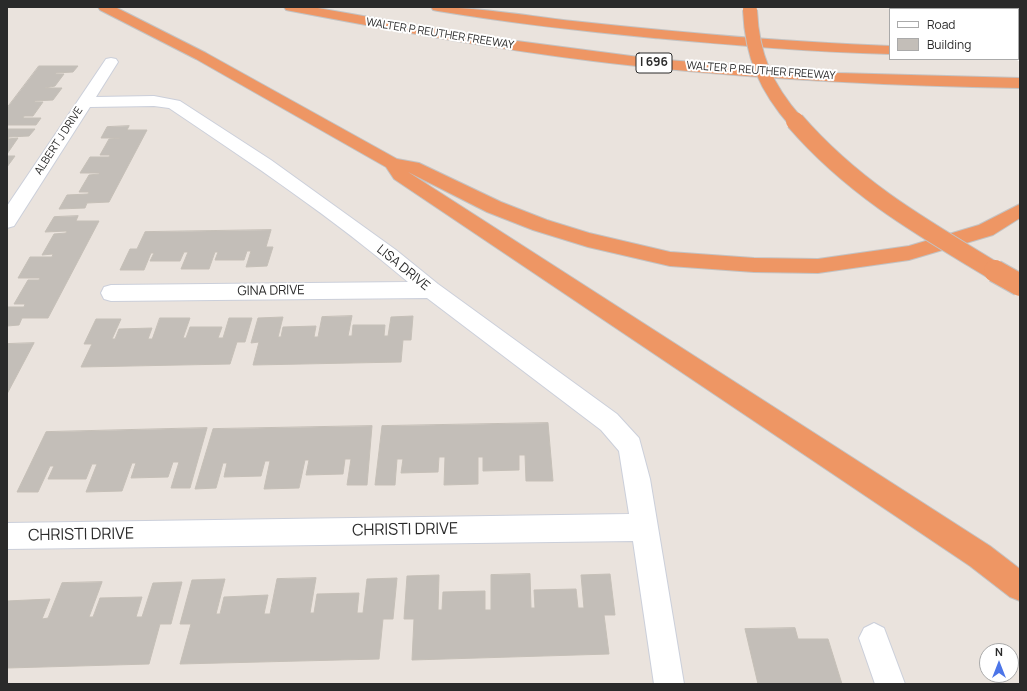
<!DOCTYPE html>
<style>
body{margin:0}
#map{position:relative;width:1027px;height:691px;overflow:hidden;background:#eae3dd;font-family:Manrope,sans-serif}
canvas{display:block}
.frame{position:absolute;inset:0;border:8px solid #2a2a2a;pointer-events:none}
.legend{position:absolute;left:889px;top:8px;width:130px;height:52px;box-sizing:border-box;background:#fff;border:1px solid #aaa;margin:0;padding:5px 7px;list-style:none;font-size:12px;color:#2a2a2a}
.legend li{display:flex;align-items:center;gap:8px;height:20px}
.legend b{width:20px;border:1px solid #aaa}
.north{position:absolute;left:979px;top:643px;width:40px;height:40px;box-sizing:border-box;background:#fff;border:1px solid #aaa;border-radius:50%;rotate:0deg;font-size:11px;font-weight:700;line-height:16px;text-align:center;color:#2a2a2a}
.north::after{content:'';display:block;margin:auto;width:14px;height:18px;background:#4c75e8;clip-path:polygon(50% 0,100% 100%,50% 72%,0 100%)}
</style>
<div id="map">
<canvas width="1027" height="691"></canvas>
<div class="frame"></div>
<ul class="legend">
<li><b style="height:5px;background:#fff"></b>Road</li>
<li><b style="height:11px;background:#c3beb8"></b>Building</li>
</ul>
<div class="north">N</div>
</div>
<script>
const c = document.querySelector('canvas').getContext('2d');
c.lineJoin = 'round';
function fill(path, color) { c.fillStyle = color; c.fill(path, 'evenodd'); }
function trace(path, color, width, dash) { c.strokeStyle = color; c.lineWidth = width; c.lineCap = dash ? 'butt' : 'round'; c.setLineDash(dash || []); c.stroke(path); }
function write(font, color, halo, rows, align = 'center') {
  c.font = font + ' Manrope,sans-serif'; c.lineWidth = 4; c.setLineDash([]); c.textBaseline = 'middle'; c.strokeStyle = halo; c.fillStyle = color; for (const [text, x, y, turn = 0] of rows) {
    c.save(); c.translate(x, y); c.rotate((+turn || 0) * Math.PI / 180); c.textAlign = isNaN(turn) ? turn : align; if (halo) c.strokeText(text, 0, 0); c.fillText(text, 0, 0); c.restore();
  }
}
const building = new Path2D(`
 M 39,66 L 78,66 L 73,72 L 56,73 L 55,74 L 64,74 L 55,86 L 45,88 L 62,88 L 53,100 L 35,101 L 34,102 L 43,102 L 33,116 L 24,116 L 23,118 L 41,118 L 36,125 L 7,125 L 7,108 Z
 M 129,126 L 127,130 L 147,130 L 109,202 L 87,203 L 85,208 L 59,209 L 67,195 L 88,194 L 89,192 L 79,192 L 89,175 L 99,174 L 100,173 L 80,173 L 90,157 L 109,157 L 110,155 L 100,155 L 109,139 L 120,138 L 101,138 L 107,127 Z
 M 7,129 L 35,129 L 29,136 L 9,137 L 8,139 L 18,138 L 7,154 Z
 M 7,156 L 15,156 L 7,167 Z
 M 78,216 L 76,221 L 99,221 L 48,318 L 22,318 L 19,325 L 7,326 L 7,307 L 24,307 L 25,304 L 14,304 L 28,280 L 39,280 L 40,278 L 18,278 L 30,257 L 52,257 L 53,254 L 42,255 L 54,234 L 66,233 L 67,231 L 45,232 L 54,217 Z
 M 271,230 L 266,247 L 273,247 L 267,266 L 246,267 L 251,251 L 247,251 L 244,260 L 215,260 L 218,252 L 215,252 L 209,269 L 181,269 L 188,252 L 184,252 L 180,261 L 150,261 L 154,253 L 151,253 L 144,270 L 120,270 L 130,249 L 137,249 L 145,232 Z
 M 352,316 L 348,336 L 352,336 L 353,325 L 385,325 L 384,336 L 388,336 L 391,317 L 413,316 L 411,340 L 403,340 L 401,362 L 253,365 L 259,342 L 251,343 L 258,318 L 283,317 L 278,337 L 281,337 L 283,327 L 316,326 L 314,337 L 318,337 L 322,317 Z
 M 160,318 L 190,318 L 183,338 L 186,338 L 190,327 L 222,327 L 218,338 L 223,338 L 229,318 L 252,318 L 245,342 L 237,342 L 230,364 L 81,367 L 92,344 L 84,344 L 96,319 L 121,319 L 112,339 L 115,339 L 119,329 L 152,328 L 148,339 L 152,339 Z
 M 34,343 L 7,394 L 7,344 Z
 M 548,423 L 553,481 L 526,481 L 525,455 L 519,455 L 519,470 L 483,471 L 483,457 L 478,457 L 478,484 L 444,485 L 445,457 L 439,457 L 438,472 L 401,473 L 403,459 L 397,459 L 395,485 L 375,485 L 382,426 Z
 M 372,426 L 367,485 L 347,485 L 351,459 L 345,459 L 343,474 L 306,475 L 309,460 L 305,460 L 299,488 L 264,489 L 270,461 L 265,461 L 261,476 L 224,477 L 227,463 L 223,463 L 216,488 L 195,489 L 213,429 Z
 M 207,428 L 190,488 L 171,488 L 179,462 L 173,462 L 168,477 L 131,478 L 136,463 L 132,463 L 122,491 L 86,492 L 97,464 L 92,464 L 86,479 L 48,479 L 54,466 L 50,466 L 38,492 L 17,492 L 46,432 Z
 M 530,574 L 531,608 L 535,608 L 534,590 L 576,589 L 578,608 L 584,608 L 581,575 L 610,574 L 615,615 L 604,615 L 609,654 L 412,660 L 414,619 L 404,619 L 407,576 L 439,575 L 438,610 L 442,610 L 443,592 L 485,591 L 485,610 L 491,610 L 491,575 Z
 M 316,578 L 310,613 L 314,613 L 317,594 L 359,593 L 357,613 L 363,613 L 367,579 L 397,578 L 393,619 L 383,619 L 379,659 L 180,664 L 191,624 L 180,624 L 192,580 L 225,579 L 216,614 L 220,614 L 224,597 L 268,595 L 264,614 L 270,614 L 277,579 Z
 M 102,582 L 89,617 L 93,617 L 100,598 L 142,597 L 136,617 L 142,617 L 153,583 L 182,582 L 171,624 L 160,624 L 149,664 L 7,668 L 7,601 L 50,599 L 42,619 L 48,618 L 62,583 Z
 M 795,628 L 798,639 L 828,639 L 842,684 L 758,684 L 745,629 Z`);
fill(building, '#c3beb8');
trace(building, '#c5bfb7', 1);
const street = new Path2D(`
 M 111,58 L 116,59 L 118,62 L 96,97 L 154,96 L 180,101 L 271,160 L 396,250 L 438,284 L 617,414 L 639,438 L 650,479 L 684,684 L 654,684 L 633,541 L 7,549 L 7,523 L 629,514 L 619,451 L 601,430 L 427,298 L 111,301 L 104,299 L 101,293 L 104,287 L 111,285 L 408,282 C 333,218 251,163 169,108 L 154,106 L 90,107 L 14,226 L 7,228 L 7,206 L 106,59 Z
 M 874,623 L 884,628 L 905,684 L 875,684 L 859,638 L 864,628 Z`);
const secondary = new Path2D(`
 M 969,7 L 983,7 L 985,9 L 971,9 Z`);
const highway = new Path2D(`
 M 98,7 L 115,7 L 206,53 L 397,159 L 419,163 L 501,202 L 547,220 L 589,233 L 670,252 L 754,258 L 818,259 L 909,246 L 979,225 L 1020,204 L 1020,218 L 993,235 L 909,260 L 818,273 L 754,272 L 670,266 L 588,247 L 533,230 L 487,212 L 408,172 L 990,546 L 1020,569 L 1020,601 L 1010,597 L 970,566 L 394,179 L 386,167 L 196,59 L 100,10 Z
 M 284,7 L 312,7 L 471,35 L 654,59 L 837,73 L 1020,78 L 1020,88 C 898,86 777,80 655,68 C 533,56 412,34 291,11 L 286,10 Z
 M 431,7 C 482,7 532,17 582,22 C 684,33 787,42 890,46 L 890,54 C 811,52 733,45 654,38 C 582,31 510,23 438,11 L 433,10 Z`);
trace(street, '#cbcfda', 2);
trace(secondary, '#cbcfda', 2);
trace(highway, '#c3c3c3', 2);
fill(street, '#fff');
fill(secondary, '#fff');
fill(highway, '#ee9664');
const secondaryBridge = new Path2D(`
 M 1018,51 L 1020,54`);
const highwayBridgeFar2 = new Path2D(`
 M 750,10 C 752,56 766,88 796,122`);
const highwayBridgeFar1 = new Path2D(`
 M 795,121 C 853,188 921,227 996,272`);
const highwayBridge = new Path2D(`
 M 995,271 L 1020,285`);
trace(secondaryBridge, '#cbcfda', 16, []);
trace(highwayBridgeFar2, '#c3c3c3', 16, []);
trace(highwayBridgeFar1, '#c3c3c3', 20, []);
trace(highwayBridge, '#c3c3c3', 24, []);
trace(secondaryBridge, '#fff', 14);
trace(highwayBridgeFar2, '#ee9664', 14);
trace(highwayBridgeFar1, '#ee9664', 18);
trace(highwayBridge, '#ee9664', 22);
write('11px', '#2a2a2a', '#fff', [
 ["WALTER P REUTHER FREEWAY",440,34,9],
 ["WALTER P REUTHER FREEWAY",761,71,4],
 ["ALBERT J DRIVE",59,141,-57]
]);
for (const [x, y, w] of [
 [654,63,36]
]) { const box = new Path2D(); box.roundRect(x - w / 2, y - 10, w, 20, 3); c.fillStyle = '#fff'; c.fill(box); trace(box, '#2a2a2a', 1); }
write('bold 12px', '#2a2a2a', null, [
 ["I 696",654,63]
]);
write('13px', '#2a2a2a', '#fff', [
 ["LISA DRIVE",403,268,39],
 ["GINA DRIVE",271,291,-1]
]);
write('16px', '#2a2a2a', '#fff', [
 ["CHRISTI DRIVE",405,530,-1],
 ["CHRISTI DRIVE",81,535,-1]
]);
</script>
